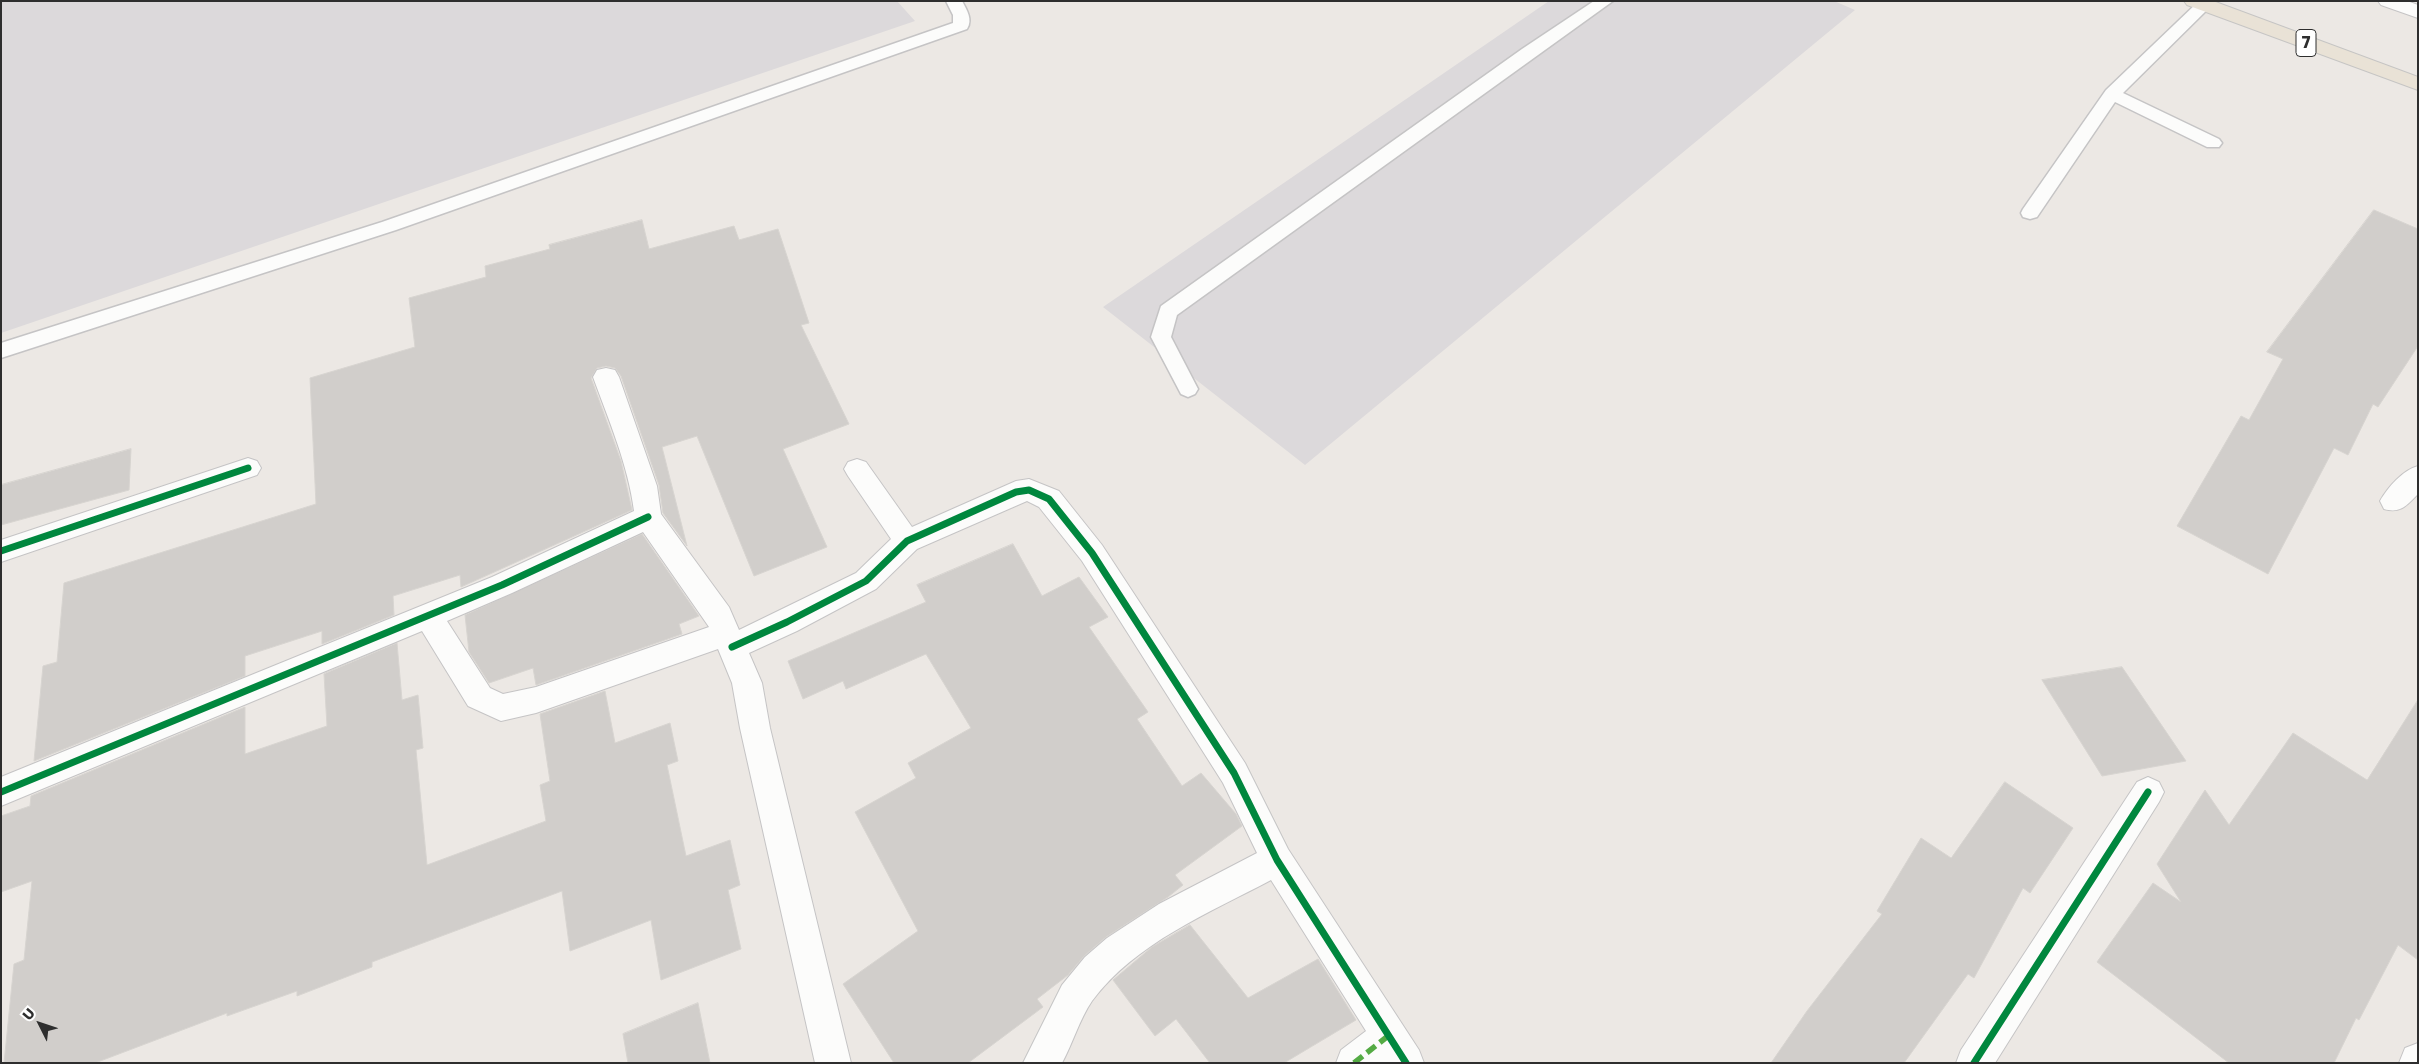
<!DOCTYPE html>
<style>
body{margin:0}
#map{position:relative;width:2419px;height:1064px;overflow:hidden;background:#ece8e4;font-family:"Golos Text",sans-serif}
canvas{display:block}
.frame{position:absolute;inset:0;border:2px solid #2e2e2e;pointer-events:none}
.north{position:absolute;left:15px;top:999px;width:50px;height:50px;-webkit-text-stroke:4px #fff;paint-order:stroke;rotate:311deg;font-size:14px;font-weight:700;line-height:20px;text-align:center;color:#2e2e2e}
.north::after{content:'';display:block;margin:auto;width:18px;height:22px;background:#2e2e2e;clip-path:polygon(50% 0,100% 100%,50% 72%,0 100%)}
</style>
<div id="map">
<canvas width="2419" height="1064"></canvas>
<div class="frame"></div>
<div class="north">U</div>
</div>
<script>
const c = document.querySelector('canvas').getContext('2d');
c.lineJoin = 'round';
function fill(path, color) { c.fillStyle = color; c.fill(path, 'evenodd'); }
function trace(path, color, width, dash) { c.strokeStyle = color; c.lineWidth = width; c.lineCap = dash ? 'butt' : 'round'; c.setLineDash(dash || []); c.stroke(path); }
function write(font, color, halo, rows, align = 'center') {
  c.font = font + ' "Golos Text",sans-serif'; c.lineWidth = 5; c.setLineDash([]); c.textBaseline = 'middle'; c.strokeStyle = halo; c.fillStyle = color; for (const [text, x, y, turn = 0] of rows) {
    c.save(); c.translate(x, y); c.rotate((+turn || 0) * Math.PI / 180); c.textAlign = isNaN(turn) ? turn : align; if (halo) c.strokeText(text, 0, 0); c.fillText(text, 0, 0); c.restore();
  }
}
fill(new Path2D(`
 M 1,1 L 897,1 L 915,21 L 1,333 Z
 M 1549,1 L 1834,1 L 1855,10 L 1305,465 L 1103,307 Z`), '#dcd9db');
const building = new Path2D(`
 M 2374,210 L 2418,229 L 2418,346 L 2378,407 L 2373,404 L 2348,455 L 2334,448 L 2268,574 L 2177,526 L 2241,416 L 2249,420 L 2283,359 L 2267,352 Z
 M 642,220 L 649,249 L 734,226 L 739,240 L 778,229 L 809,323 L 801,325 L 849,424 L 783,449 L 827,547 L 754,576 L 697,436 L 662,447 L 687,546 L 663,513 L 659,485 L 621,376 L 615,368 L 606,366 L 597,368 L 591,378 L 621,461 L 632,510 L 461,587 L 460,575 L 393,596 L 394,615 L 322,644 L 322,631 L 245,656 L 245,676 L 34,761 L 43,666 L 57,662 L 64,583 L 316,504 L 310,378 L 415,347 L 409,298 L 486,277 L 485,266 L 550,249 L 549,245 Z
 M 131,449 L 129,490 L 1,525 L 1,485 Z
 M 642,534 L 699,616 L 679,624 L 682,634 L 536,685 L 533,668 L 489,683 L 469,652 L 465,615 Z
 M 1013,544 L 1042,596 L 1079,577 L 1108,617 L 1089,627 L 1148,712 L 1137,719 L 1182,786 L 1201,773 L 1236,814 L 1242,826 L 1175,875 L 1183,885 L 1168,897 L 1106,937 L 1084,956 L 1068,975 L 1037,999 L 1043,1007 L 968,1063 L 894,1063 L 843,984 L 918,931 L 855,812 L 916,778 L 908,763 L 971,728 L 926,654 L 846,689 L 843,681 L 803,699 L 788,661 L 926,602 L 917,585 Z
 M 397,643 L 402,700 L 418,695 L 423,748 L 416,750 L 427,865 L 546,821 L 540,785 L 550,781 L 540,714 L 605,691 L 615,743 L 670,723 L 678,761 L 667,765 L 686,856 L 730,840 L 740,885 L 728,890 L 741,949 L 661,980 L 651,920 L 570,951 L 562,891 L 372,962 L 372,967 L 297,996 L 297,991 L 227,1016 L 227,1013 L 95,1063 L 4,1063 L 14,964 L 24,960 L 32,881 L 1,892 L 1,816 L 30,806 L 31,796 L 245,707 L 245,754 L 327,726 L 324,674 Z
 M 2122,667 L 2186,761 L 2102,776 L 2042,680 Z
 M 2418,700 L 2418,960 L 2398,945 L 2359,1020 L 2356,1018 L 2334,1063 L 2229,1063 L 2097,962 L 2153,883 L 2181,902 L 2157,864 L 2205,790 L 2229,825 L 2293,733 L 2367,780 Z
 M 2005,782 L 2073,828 L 2030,893 L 2023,888 L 1974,978 L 1968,974 L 1904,1063 L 1771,1063 L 1807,1011 L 1882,914 L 1877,911 L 1921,838 L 1951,858 Z
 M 1190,925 L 1248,998 L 1318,959 L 1356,1020 L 1284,1063 L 1210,1063 L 1176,1019 L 1155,1036 L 1113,980 L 1152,947 Z
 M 698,1003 L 710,1063 L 628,1063 L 623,1034 Z`);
fill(building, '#d1cecb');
trace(building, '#d7d4d0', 1);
const service = new Path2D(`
 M 946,1 L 962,1 C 967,10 973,20 967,29 L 396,230 L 1,358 L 1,343 L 382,222 L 953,23 L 953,15 Z
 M 1594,1 L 1613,1 L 1177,315 L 1171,337 L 1198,389 L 1195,394 L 1188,397 L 1181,394 L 1151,337 L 1161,306 L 1522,49 Z
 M 2198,2 L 2208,1 L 2212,5 L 2123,93 L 2219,139 L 2222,143 L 2219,147 L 2207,147 L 2115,102 L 2037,217 L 2030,219 L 2023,217 L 2021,213 L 2023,209 L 2106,90 Z`);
const minor = new Path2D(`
 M 2378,1 L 2407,1 L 2418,5 L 2418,18 L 2381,5 Z
 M 606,368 L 615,370 L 619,377 L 657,486 L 661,514 L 729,607 L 739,630 L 856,573 L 891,539 L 848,476 L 844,469 L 848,462 L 857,459 L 866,462 L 912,527 L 1016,481 L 1029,479 L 1059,491 L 1102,545 L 1245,763 L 1288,849 L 1419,1050 L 1424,1063 L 1336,1063 L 1341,1050 L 1366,1031 L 1271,880 C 1209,913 1135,943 1092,1001 C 1079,1020 1073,1043 1062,1063 L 1023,1063 L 1062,985 L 1085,957 L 1107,938 L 1159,904 L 1257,853 L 1223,783 L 1082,561 L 1039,507 L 1027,501 L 917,549 L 876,589 L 797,631 L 749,653 L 762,683 L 770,728 L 851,1063 L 815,1063 L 740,728 L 732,683 L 718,649 L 536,713 L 501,721 L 468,706 L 422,631 L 1,806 L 1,777 L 492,577 L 634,511 C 628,465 609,421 593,377 L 597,370 ZM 643,532 L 709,627 L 536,687 L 503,694 L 490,688 L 447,621 L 512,593 Z
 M 248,458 L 257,461 L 261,468 L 257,475 L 1,562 L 1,540 Z
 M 2418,466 L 2418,494 C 2407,505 2401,514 2384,509 L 2380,501 C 2388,487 2403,470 2418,466 Z
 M 2148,777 L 2159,782 L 2164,792 L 2159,802 L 1995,1063 L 1956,1063 L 1961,1050 L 2137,782 Z
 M 2418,1043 L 2418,1063 L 2399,1063 L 2405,1048 Z`);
const trunk = new Path2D(`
 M 2184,1 L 2213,1 L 2418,77 L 2418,90 L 2187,5 Z`);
trace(service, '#c5c4c5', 3);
trace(minor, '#c5c4c5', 2);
trace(trunk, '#c6c5c4', 2);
fill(service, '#fcfcfb');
fill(minor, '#fcfcfb');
fill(trunk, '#e9e2d6');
trace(new Path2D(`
 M 1354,1063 L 1388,1036`), '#54ab44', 5.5, [11, 5.5]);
trace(new Path2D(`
 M 1,551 L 248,468
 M 732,647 L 787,622 L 866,581 L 907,541 L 1016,492 L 1029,490 L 1049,499 L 1092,553 L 1234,773 L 1277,860 L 1406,1063
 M 1,792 L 502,585 L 648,517
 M 1974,1063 L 2148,792`), '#00873e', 7);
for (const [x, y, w] of [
 [2306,43,20]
]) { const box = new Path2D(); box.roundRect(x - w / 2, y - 13.5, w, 27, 4); c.fillStyle = '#fff'; c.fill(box); trace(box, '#2e2e2e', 1); }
write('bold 16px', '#2e2e2e', null, [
 ["7",2306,43]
]);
</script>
